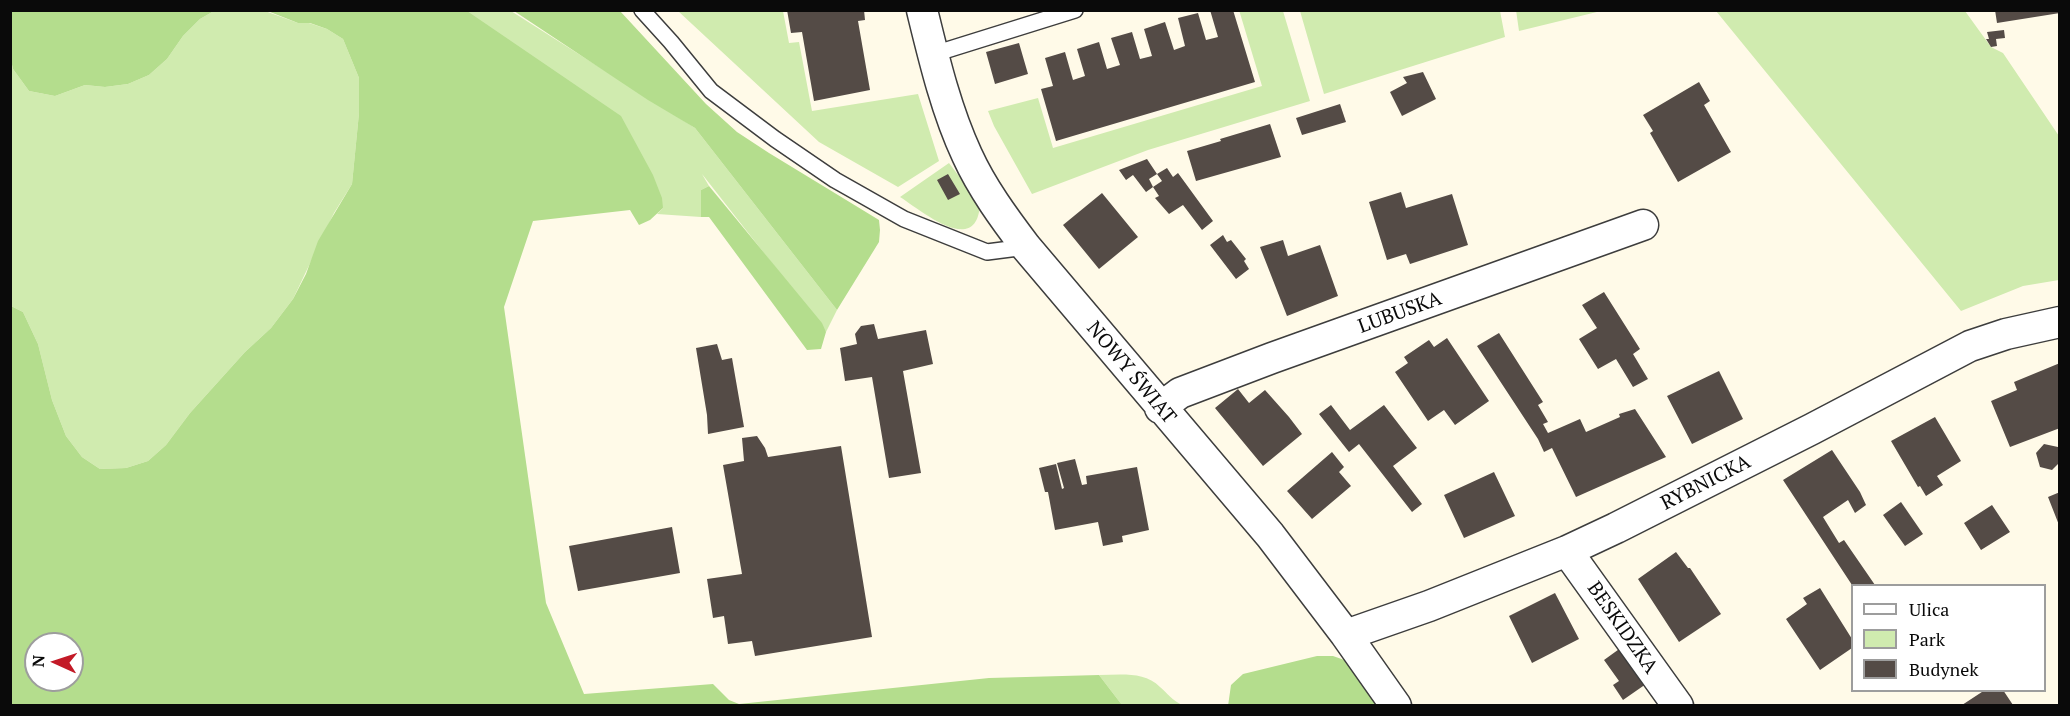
<!DOCTYPE html>
<meta charset="utf-8">
<style>
body{margin:0}
#map{position:relative;width:2070px;height:716px;overflow:hidden;background:#fffae8;font-family:"PT Serif",serif}
canvas{display:block}
.frame{position:absolute;inset:0;border:12px solid #0a0a0a;pointer-events:none}
.legend{position:absolute;left:1851px;top:584px;width:195px;height:108px;box-sizing:border-box;background:#fff;border:2px solid #9d9d9d;margin:0;padding:8px 10px;list-style:none;font-size:18px;color:#0a0a0a}
.legend li{display:flex;align-items:center;gap:12px;height:30px}
.legend b{width:30px;border:2px solid #9d9d9d}
.north{position:absolute;left:24px;top:632px;width:60px;height:60px;box-sizing:border-box;background:#fff;border:2px solid #9d9d9d;border-radius:50%;rotate:273deg;font-size:16px;font-weight:700;line-height:24px;text-align:center;color:#0a0a0a}
.north::after{content:'';display:block;margin:auto;width:21px;height:27px;background:#c31a27;clip-path:polygon(50% 0,100% 100%,50% 72%,0 100%)}
</style>
<div id="map">
<canvas width="2070" height="716"></canvas>
<div class="frame"></div>
<ul class="legend">
<li><b style="height:8px;background:#fff"></b>Ulica</li>
<li><b style="height:16px;background:#d0ebaf"></b>Park</li>
<li><b style="height:16px;background:#544b46"></b>Budynek</li>
</ul>
<div class="north">N</div>
</div>
<script>
const c = document.querySelector('canvas').getContext('2d');
c.lineJoin = 'round';
function fill(path, color) { c.fillStyle = color; c.fill(path, 'evenodd'); }
function trace(path, color, width, dash) { c.strokeStyle = color; c.lineWidth = width; c.lineCap = dash ? 'butt' : 'round'; c.setLineDash(dash || []); c.stroke(path); }
function write(font, color, halo, rows, align = 'center') {
  c.font = font + ' "PT Serif",serif'; c.lineWidth = 6; c.setLineDash([]); c.textBaseline = 'middle'; c.strokeStyle = halo; c.fillStyle = color; for (const [text, x, y, turn = 0] of rows) {
    c.save(); c.translate(x, y); c.rotate((+turn || 0) * Math.PI / 180); c.textAlign = isNaN(turn) ? turn : align; if (halo) c.strokeText(text, 0, 0); c.fillText(text, 0, 0); c.restore();
  }
}
fill(new Path2D(`
 M 1239,10 L 1283,11 L 1310,101 L 1148,150 L 1032,194 L 994,126 L 988,111 L 1038,98 L 1053,148 L 1262,86 Z
 M 1516,10 L 1601,10 L 1601,11 L 1519,31 Z
 M 214,11 L 265,11 L 298,23 L 309,23 L 327,29 L 343,39 L 359,78 L 359,113 L 352,184 L 334,213 L 293,299 L 271,328 L 245,352 L 190,413 L 166,445 L 148,461 L 126,468 L 100,469 L 82,457 L 66,436 L 52,400 L 38,344 L 23,312 L 11,306 L 10,56 L 13,69 L 29,91 L 55,96 L 85,85 L 105,87 L 128,84 L 149,75 L 167,59 L 183,36 L 200,19 Z
 M 464,11 L 511,11 L 695,128 L 837,310 L 826,332 L 702,174 L 709,186 L 701,190 L 701,217 L 657,214 L 663,208 Z
 M 678,11 L 783,11 L 789,43 L 799,42 L 812,111 L 918,94 L 939,161 L 898,187 L 819,142 Z
 M 1300,11 L 1500,11 L 1505,37 L 1324,94 Z
 M 1716,11 L 1965,11 L 1991,47 L 2003,53 L 2059,136 L 2059,280 L 2023,286 L 1961,311 Z
 M 949,163 L 980,204 C 977,258 922,211 900,197 Z
 M 1099,675 C 1120,675 1144,671 1160,687 C 1168,694 1172,700 1182,705 L 1122,705 Z`), '#d0ebaf');
fill(new Path2D(`
 M 265,10 L 467,11 L 621,116 L 653,175 L 662,198 L 663,208 L 650,220 L 639,225 L 630,210 L 533,221 L 504,307 L 546,603 L 584,694 L 713,684 L 729,700 L 739,704 L 989,678 L 1099,675 L 1122,705 L 11,705 L 11,306 L 23,312 L 38,344 L 52,400 L 66,436 L 82,457 L 100,469 L 126,468 L 148,461 L 166,445 L 190,413 L 245,352 L 271,328 L 293,299 L 306,274 L 318,241 L 352,184 L 359,113 L 359,78 L 343,39 L 327,29 L 310,23 L 298,23 ZM 36,644 L 72,644 L 72,680 L 36,680 Z
 M 10,11 L 11,10 L 214,11 L 200,19 L 183,36 L 167,59 L 149,75 L 128,84 L 105,87 L 85,85 L 55,96 L 29,91 L 13,69 L 10,56 Z
 M 514,11 L 620,11 L 706,104 L 737,132 L 769,153 L 879,220 L 880,230 L 879,242 L 837,310 L 695,128 L 648,100 Z
 M 709,186 L 822,323 L 826,332 L 821,349 L 807,350 L 709,217 L 701,217 L 701,190 Z
 M 1317,656 L 1333,656 L 1350,662 L 1382,705 L 1228,706 L 1231,685 L 1243,674 Z`), '#b4dd8d');
fill(new Path2D(`
 M 787,10 L 864,10 L 865,20 L 858,21 L 870,90 L 814,101 L 802,32 L 791,33 Z
 M 1210,10 L 1233,10 L 1255,82 L 1056,141 L 1041,89 L 1053,86 L 1045,58 L 1065,52 L 1073,80 L 1085,76 L 1077,49 L 1099,42 L 1107,69 L 1120,65 L 1111,38 L 1132,32 L 1140,59 L 1152,56 L 1144,29 L 1165,22 L 1174,50 L 1185,46 L 1178,18 L 1198,13 L 1206,40 L 1218,37 Z
 M 1995,10 L 2060,10 L 2060,13 L 1997,23 Z
 M 2004,30 L 2005,38 L 1996,39 L 1997,46 L 1991,47 L 1986,39 L 1989,39 L 1987,32 Z
 M 1019,43 L 1028,74 L 995,84 L 986,52 Z
 M 1423,72 L 1436,99 L 1402,116 L 1390,92 L 1407,83 L 1403,77 Z
 M 1699,82 L 1710,101 L 1704,105 L 1731,152 L 1678,182 L 1650,133 L 1653,131 L 1643,115 Z
 M 1340,104 L 1346,122 L 1302,135 L 1296,118 Z
 M 1270,124 L 1281,157 L 1196,181 L 1187,151 L 1221,141 L 1220,139 Z
 M 1147,159 L 1157,174 L 1149,179 L 1153,187 L 1146,192 L 1133,175 L 1126,180 L 1119,170 Z
 M 1167,168 L 1173,177 L 1178,173 L 1213,221 L 1202,230 L 1183,205 L 1169,214 L 1155,198 L 1159,196 L 1153,187 L 1162,181 L 1157,174 Z
 M 948,174 L 960,194 L 948,200 L 937,180 Z
 M 1401,192 L 1406,208 L 1452,194 L 1468,245 L 1410,264 L 1406,254 L 1387,260 L 1369,202 Z
 M 1102,193 L 1138,237 L 1099,269 L 1063,225 Z
 M 1223,235 L 1227,242 L 1231,240 L 1246,259 L 1244,261 L 1249,269 L 1236,279 L 1210,245 Z
 M 1283,240 L 1288,256 L 1320,245 L 1338,296 L 1287,316 L 1260,247 Z
 M 1604,292 L 1640,349 L 1633,354 L 1648,379 L 1633,387 L 1616,359 L 1598,369 L 1579,339 L 1597,328 L 1582,305 Z
 M 874,324 L 878,339 L 926,330 L 933,364 L 903,371 L 921,473 L 889,478 L 872,377 L 845,381 L 840,348 L 857,344 L 855,334 L 861,326 Z
 M 1499,333 L 1543,402 L 1538,405 L 1548,422 L 1543,424 L 1548,433 L 1580,419 L 1586,432 L 1620,417 L 1619,414 L 1635,409 L 1666,457 L 1576,497 L 1552,448 L 1544,452 L 1538,439 L 1477,346 Z
 M 1447,338 L 1489,401 L 1455,425 L 1444,410 L 1428,421 L 1395,372 L 1408,363 L 1404,357 L 1429,340 L 1434,347 Z
 M 717,344 L 722,360 L 732,358 L 744,427 L 708,434 L 707,415 L 696,348 Z
 M 2060,363 L 2060,428 L 2010,447 L 1991,401 L 2017,390 L 2014,382 Z
 M 1719,371 L 1743,419 L 1692,444 L 1667,396 Z
 M 1238,389 L 1249,403 L 1265,390 L 1289,417 L 1302,434 L 1263,466 L 1215,408 Z
 M 1331,405 L 1350,430 L 1384,405 L 1417,448 L 1393,466 L 1422,504 L 1412,512 L 1359,444 L 1349,452 L 1319,414 Z
 M 1935,417 L 1961,461 L 1937,476 L 1943,485 L 1926,496 L 1920,486 L 1918,487 L 1891,441 Z
 M 757,436 L 765,448 L 768,457 L 841,446 L 872,637 L 755,656 L 752,641 L 728,644 L 724,616 L 713,618 L 707,579 L 742,574 L 723,465 L 744,461 L 742,438 Z
 M 2044,444 L 2058,447 L 2060,462 L 2052,470 L 2040,467 L 2036,453 Z
 M 1832,450 L 1860,492 L 1866,505 L 1855,513 L 1848,500 L 1823,517 L 1839,543 L 1844,540 L 1875,585 L 1852,585 L 1783,480 Z
 M 1332,452 L 1344,467 L 1339,472 L 1351,486 L 1312,519 L 1287,491 Z
 M 1075,459 L 1082,485 L 1087,484 L 1086,476 L 1137,467 L 1149,530 L 1122,536 L 1123,542 L 1103,546 L 1098,522 L 1055,530 L 1048,492 L 1045,492 L 1039,468 L 1056,464 L 1062,489 L 1064,488 L 1057,463 Z
 M 1494,472 L 1515,516 L 1464,538 L 1444,495 Z
 M 2060,492 L 2060,525 L 2059,525 L 2048,497 Z
 M 1901,502 L 1923,534 L 1905,546 L 1883,515 Z
 M 1992,505 L 2010,532 L 1981,550 L 1964,523 Z
 M 672,527 L 680,573 L 578,591 L 569,546 Z
 M 1676,552 L 1688,568 L 1690,568 L 1721,614 L 1679,642 L 1638,579 Z
 M 1820,588 L 1852,639 L 1852,648 L 1820,670 L 1786,619 L 1807,604 L 1803,598 Z
 M 1555,593 L 1579,639 L 1532,663 L 1509,616 Z
 M 1622,647 L 1646,684 L 1623,700 L 1613,685 L 1619,681 L 1604,660 Z
 M 1985,690 L 2003,690 L 2013,705 L 1962,705 Z`), '#544b46');
const service = new Path2D(`
 M 642,10 L 671,42 L 711,91 L 775,139 L 835,180 L 904,219 L 987,252 L 1026,247
 M 934,54 L 1075,10`);
const minor = new Path2D(`
 M 922,10 C 934,59 946,110 967,155 C 982,188 1004,218 1026,247 L 1270,535 L 1346,635 L 1396,706
 M 1160,408 L 1180,393 L 1272,358 L 1643,225
 M 1567,551 L 1678,706
 M 1346,635 L 1429,606 L 1567,551 L 1616,528 L 1812,429 L 1970,346 L 2006,334 L 2060,322`);
trace(service, '#3d3d3d', 18);
trace(minor, '#3d3d3d', 33);
trace(service, '#fff', 15);
trace(minor, '#fff', 30);
write('20px', '#0a0a0a', '#fff', [
 ["LUBUSKA",1400,313,-20],
 ["NOWY ŚWIAT",1131,373,50],
 ["RYBNICKA",1706,483,-27],
 ["BESKIDZKA",1622,628,55]
]);
</script>
